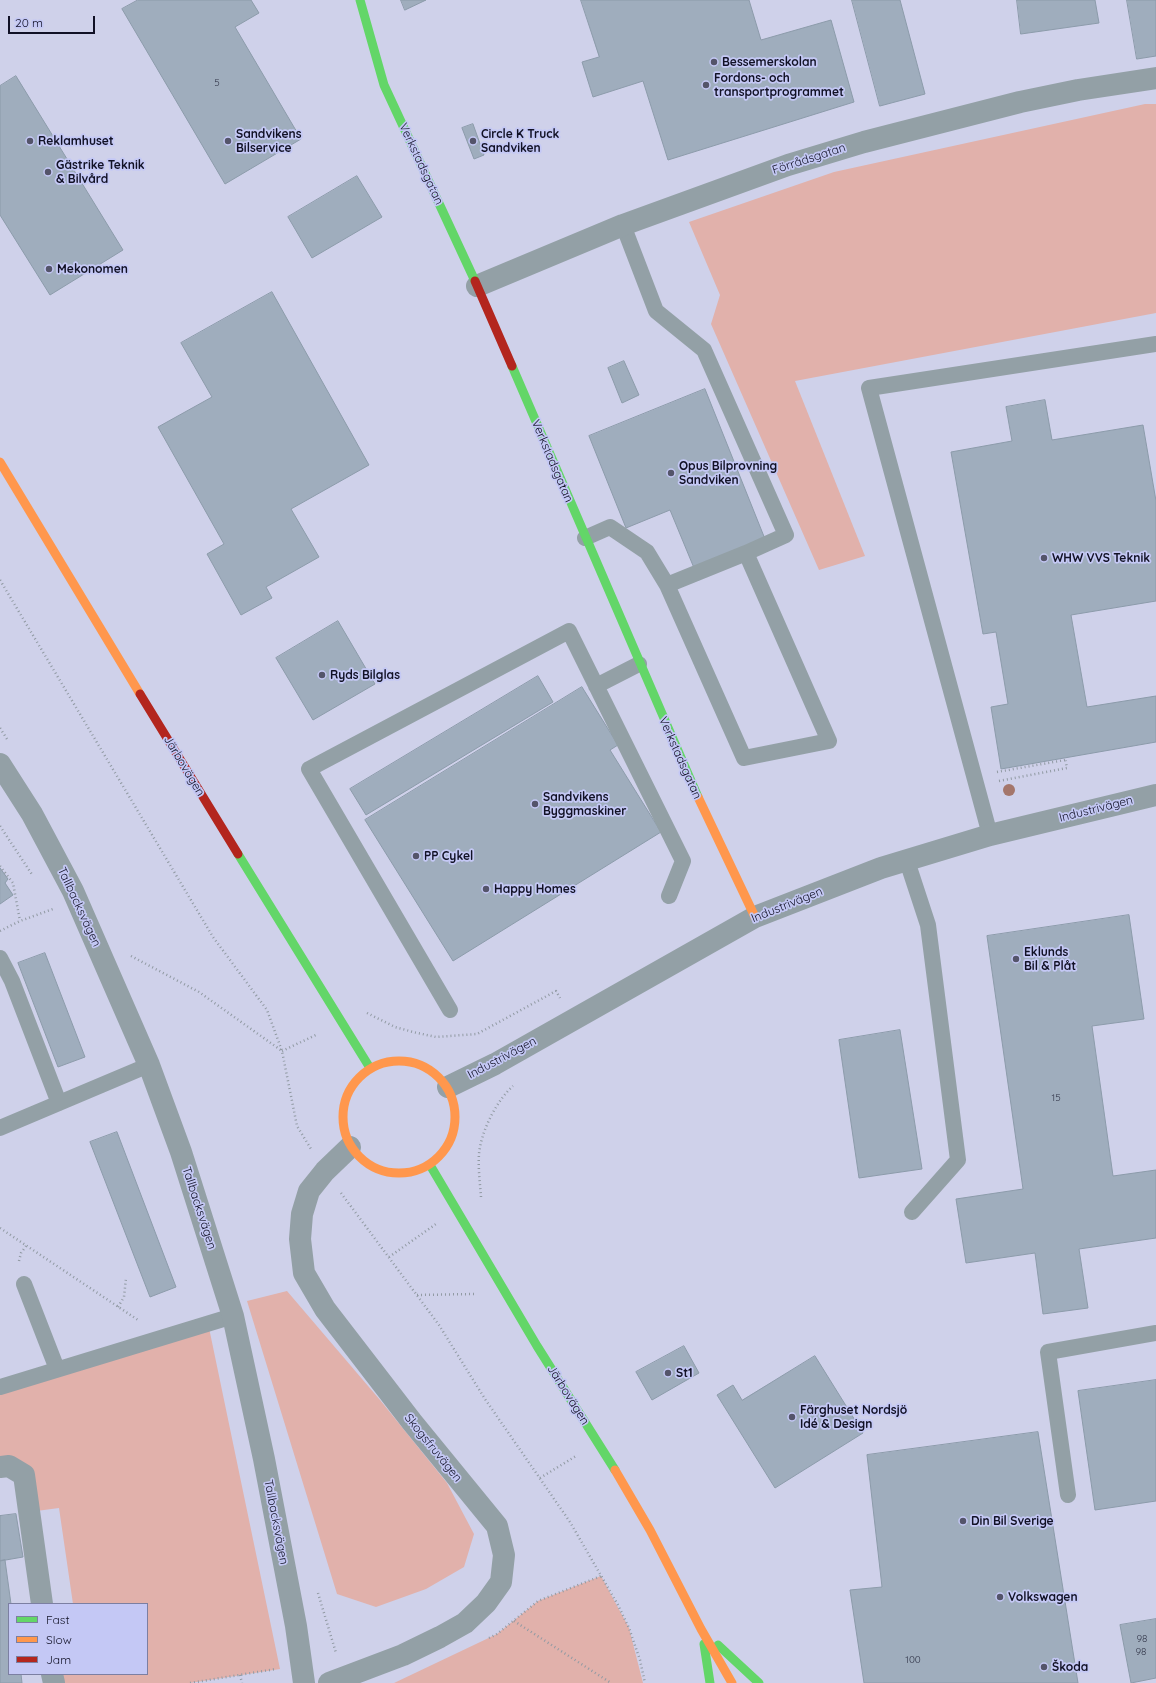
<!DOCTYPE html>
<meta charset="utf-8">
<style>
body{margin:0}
#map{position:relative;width:1156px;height:1683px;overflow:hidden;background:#cfd1ea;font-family:Quicksand,sans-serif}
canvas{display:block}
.legend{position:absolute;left:8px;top:1603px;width:140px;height:72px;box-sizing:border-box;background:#c4c8f5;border:1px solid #7c7fa2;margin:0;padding:5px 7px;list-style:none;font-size:12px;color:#111125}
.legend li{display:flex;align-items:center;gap:8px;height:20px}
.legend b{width:20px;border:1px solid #7c7fa2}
.scale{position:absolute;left:8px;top:16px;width:87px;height:18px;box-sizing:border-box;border:2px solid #111125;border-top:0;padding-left:5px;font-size:12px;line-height:14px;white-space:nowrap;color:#111125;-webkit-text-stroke:3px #c4c8f5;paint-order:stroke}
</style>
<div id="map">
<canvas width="1156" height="1683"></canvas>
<ul class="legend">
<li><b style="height:5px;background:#63d668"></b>Fast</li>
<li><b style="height:5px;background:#ff974d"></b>Slow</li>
<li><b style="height:5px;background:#b3261e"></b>Jam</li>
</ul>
<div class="scale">20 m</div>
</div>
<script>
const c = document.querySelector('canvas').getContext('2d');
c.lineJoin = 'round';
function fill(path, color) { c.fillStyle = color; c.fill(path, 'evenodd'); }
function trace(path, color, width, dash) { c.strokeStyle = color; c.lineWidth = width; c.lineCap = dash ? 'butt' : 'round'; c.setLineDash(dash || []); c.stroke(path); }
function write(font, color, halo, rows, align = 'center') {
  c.font = font + ' Quicksand,sans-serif'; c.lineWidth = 3.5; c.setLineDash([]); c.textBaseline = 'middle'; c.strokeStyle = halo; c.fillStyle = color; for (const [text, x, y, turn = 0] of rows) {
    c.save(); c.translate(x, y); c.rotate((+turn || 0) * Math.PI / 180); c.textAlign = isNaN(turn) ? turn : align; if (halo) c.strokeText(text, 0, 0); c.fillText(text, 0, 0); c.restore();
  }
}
fill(new Path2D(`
 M 1145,104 L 1156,104 L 1156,313 L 795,381 L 865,556 L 819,570 L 711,324 L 720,295 L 689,222 L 834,172 Z
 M 287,1291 L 380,1400 L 447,1483 L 474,1534 L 464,1567 L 426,1589 L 376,1607 L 337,1594 L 247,1301 Z
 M 208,1323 L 280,1669 L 190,1683 L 54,1683 L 52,1674 L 147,1674 L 147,1604 L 73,1604 L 59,1508 L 29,1512 L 24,1475 L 0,1467 L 0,1387 Z
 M 601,1576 L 629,1628 L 643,1683 L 394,1683 L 497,1634 L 538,1601 Z`), '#e1b1ab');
const building = new Path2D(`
 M 138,0 L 251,0 L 259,13 L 235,27 L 301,139 L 225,184 L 122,9 Z
 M 401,0 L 426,0 L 405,10 Z
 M 581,0 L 749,0 L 761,40 L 831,20 L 854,102 L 668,160 L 643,81 L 593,97 L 582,62 L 599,57 Z
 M 852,0 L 900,0 L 925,94 L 880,106 Z
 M 1017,0 L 1095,0 L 1099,23 L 1021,34 Z
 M 1127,0 L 1156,0 L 1156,56 L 1137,59 Z
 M 16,76 L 123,250 L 50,295 L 0,215 L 0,86 Z
 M 473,124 L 484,155 L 474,159 L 462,128 Z
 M 357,176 L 382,217 L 312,258 L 288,217 Z
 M 272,292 L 369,465 L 291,509 L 319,557 L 266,587 L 272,598 L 241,615 L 207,554 L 224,544 L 158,427 L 212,397 L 181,343 Z
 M 624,361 L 639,395 L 622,403 L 608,368 Z
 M 705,389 L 765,539 L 694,568 L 670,510 L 626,528 L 589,436 Z
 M 1045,400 L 1052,440 L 1143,425 L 1156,501 L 1156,601 L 1071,615 L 1087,707 L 1156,696 L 1156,742 L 1001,769 L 991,707 L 1008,704 L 996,632 L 983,634 L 951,452 L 1012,441 L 1006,407 Z
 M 338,621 L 375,684 L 313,720 L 276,658 Z
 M 538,676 L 553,702 L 366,815 L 350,789 Z
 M 582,687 L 618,745 L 610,750 L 661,832 L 453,961 L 365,820 Z
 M 0,868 L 8,879 L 5,883 L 13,895 L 0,904 Z
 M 1129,915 L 1144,1019 L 1092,1026 L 1113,1176 L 1156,1170 L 1156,1238 L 1079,1249 L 1088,1308 L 1043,1314 L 1035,1253 L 966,1263 L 956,1199 L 1023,1189 L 987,936 Z
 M 45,953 L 85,1057 L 58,1067 L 18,963 Z
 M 900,1030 L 922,1169 L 859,1178 L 839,1040 Z
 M 117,1132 L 176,1287 L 150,1297 L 90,1142 Z
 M 684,1346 L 699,1373 L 652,1400 L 636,1372 Z
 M 815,1356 L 863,1433 L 775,1488 L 717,1395 L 733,1385 L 742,1400 Z
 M 1156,1380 L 1156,1501 L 1095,1510 L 1078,1391 Z
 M 1038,1432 L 1078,1683 L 864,1683 L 850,1590 L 882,1587 L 867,1455 Z
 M 16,1514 L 23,1557 L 0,1561 L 0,1516 Z
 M 5,1560 L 11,1604 L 9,1604 L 9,1674 L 21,1674 L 22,1683 L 0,1683 L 0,1561 Z
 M 1156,1619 L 1156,1678 L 1131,1683 L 1120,1625 Z`);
fill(building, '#9fadbd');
trace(building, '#8c9baa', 1);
trace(new Path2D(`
 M 0,580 L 213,937 L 267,1010 L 282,1051 L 297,1126 L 311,1149
 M 0,728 L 7,739
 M 997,772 L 1065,760
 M 999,781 L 1067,768 L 1065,758
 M 0,826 L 33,876
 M 0,866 L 13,883 L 20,921
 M 0,931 L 20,921 L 53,909
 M 131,956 L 199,992 L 282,1051
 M 367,1013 L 395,1027 L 413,1032 L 436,1037 L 477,1034 L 556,991 L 560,998
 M 282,1051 L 318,1034
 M 341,1193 L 439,1325 L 485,1399 L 570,1522 L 618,1605 L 629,1628 L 640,1660 L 645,1683
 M 481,1197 C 480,1183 478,1168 479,1154 C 481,1132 496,1101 513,1086
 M 0,1228 L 138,1320
 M 389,1257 L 436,1224
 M 19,1261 L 21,1253 L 26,1246
 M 417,1295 L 474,1294 L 475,1295
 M 118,1307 L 124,1297 L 126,1278
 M 540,1478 L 576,1456
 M 318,1593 L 336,1653
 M 514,1621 L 611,1683
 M 489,1638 L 497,1634 L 538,1601 L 601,1576
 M 240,1675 L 242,1683
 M 190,1683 L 276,1669`), '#919aa3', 2.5, [1, 3]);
trace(new Path2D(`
 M 585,538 L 610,527 L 647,552 L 667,585 L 744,758 L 829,741 L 746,553 L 786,535 L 704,350 L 656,311 L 623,225
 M 667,585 L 746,553
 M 596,686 L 639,664
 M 990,835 L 869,388 L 1156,344
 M 907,861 L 928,925 L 958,1160 L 912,1212
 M 0,958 L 12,981 L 59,1103
 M 450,1010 L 309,769 L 569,631 L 683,861 L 669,896
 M 0,1128 L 149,1065
 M 24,1284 L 57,1369
 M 0,1387 L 233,1316
 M 1068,1495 L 1048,1352 L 1156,1333`), '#93a0a6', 16);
trace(new Path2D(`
 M 477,286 L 623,225 L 788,165 L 864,142 L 1020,102 L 1078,90 L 1156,78
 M 0,764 L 32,814 L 73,891 L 149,1065 L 181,1152 L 233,1316 L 264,1459 L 296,1626 L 304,1683
 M 448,1087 L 495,1064 L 755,917 L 881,868 L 990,835 L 1156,795
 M 0,1467 L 9,1466 L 24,1475 L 42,1604
 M 52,1674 L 54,1683
 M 329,1683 L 403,1655 L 440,1637 L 465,1623 L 486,1603 L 501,1582 L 504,1555 L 497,1526 L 412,1422 L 325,1309 L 304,1273 L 300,1239 L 302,1214 L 309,1191 L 325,1171 L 350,1147`), '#93a0a6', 22);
trace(new Path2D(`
 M 360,0 L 384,85 L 475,281
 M 512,366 L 698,797
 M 238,854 L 370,1068
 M 430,1165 L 537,1346 L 615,1470
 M 704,1644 L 710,1683
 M 718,1645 L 759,1683`), '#63d668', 9);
trace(new Path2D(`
 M 0,462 L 140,694
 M 698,797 L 755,917
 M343 1117a56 56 0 1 1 112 0a56 56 0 1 1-112 0Z
 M 615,1470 L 650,1530 L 701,1629 L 732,1683`), '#ff974d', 9);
trace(new Path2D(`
 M 475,281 L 512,366
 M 140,694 L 238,854`), '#b3261e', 9);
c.fillStyle = '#a4766b';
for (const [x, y] of [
 [1009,790]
]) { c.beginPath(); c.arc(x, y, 6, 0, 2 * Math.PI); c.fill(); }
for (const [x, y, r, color] of [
 [714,62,4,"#54546a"],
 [706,85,4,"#54546a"],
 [30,141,4,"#54546a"],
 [228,141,4,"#54546a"],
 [473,141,4,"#54546a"],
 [48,172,4,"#54546a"],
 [49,269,4,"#54546a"],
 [671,473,4,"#54546a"],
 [1044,558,4,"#54546a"],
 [322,675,4,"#54546a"],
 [535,804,4,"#54546a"],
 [416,856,4,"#54546a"],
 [486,889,4,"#54546a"],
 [1016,959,4,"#54546a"],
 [668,1373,4,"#54546a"],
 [792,1417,4,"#54546a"],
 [963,1521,4,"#54546a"],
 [1000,1597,4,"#54546a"],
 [1044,1667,4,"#54546a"]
]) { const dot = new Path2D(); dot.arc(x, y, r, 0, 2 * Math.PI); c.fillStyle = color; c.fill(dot); trace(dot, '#c4c8f5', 1.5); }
write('10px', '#34384b', null, [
 ["5",217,83],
 ["15",1056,1098],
 ["98",1142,1639],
 ["98",1141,1652],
 ["100",913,1660]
]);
write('bold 12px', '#111125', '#c4c8f5', [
 ["Bessemerskolan",722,62],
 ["Fordons- och",714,78],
 ["transportprogrammet",714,92],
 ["Sandvikens",236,134],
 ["Bilservice",236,148],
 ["Circle K Truck",481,134],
 ["Sandviken",481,148],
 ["Reklamhuset",38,141],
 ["Gästrike Teknik",56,165],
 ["& Bilvård",56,179],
 ["Mekonomen",57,269],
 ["Opus Bilprovning",679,466],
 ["Sandviken",679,480],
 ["WHW VVS Teknik",1052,558],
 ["Ryds Bilglas",330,675],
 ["Sandvikens",543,797],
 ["Byggmaskiner",543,811],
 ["PP Cykel",424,856],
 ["Happy Homes",494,889],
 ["Eklunds",1024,952],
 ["Bil & Plåt",1024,966],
 ["St1",676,1373],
 ["Färghuset Nordsjö",800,1410],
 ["Idé & Design",800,1424],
 ["Din Bil Sverige",971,1521],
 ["Volkswagen",1008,1597],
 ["Škoda",1052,1667]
], 'left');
write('12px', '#111125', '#c4c8f5', [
 ["Förrådsgatan",809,159,-18],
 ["Verkstadsgatan",421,164,65],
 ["Verkstadsgatan",552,461,67],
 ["Verkstadsgatan",680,758,66],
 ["Järbovägen",184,766,59],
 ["Industrivägen",1096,809,-14],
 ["Industrivägen",787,905,-22],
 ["Tallbacksvägen",79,907,65],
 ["Industrivägen",502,1058,-28],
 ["Tallbacksvägen",199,1208,72],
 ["Järbovägen",568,1395,58],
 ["Skogsfruvägen",433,1448,51],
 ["Tallbacksvägen",276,1522,79]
]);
</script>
